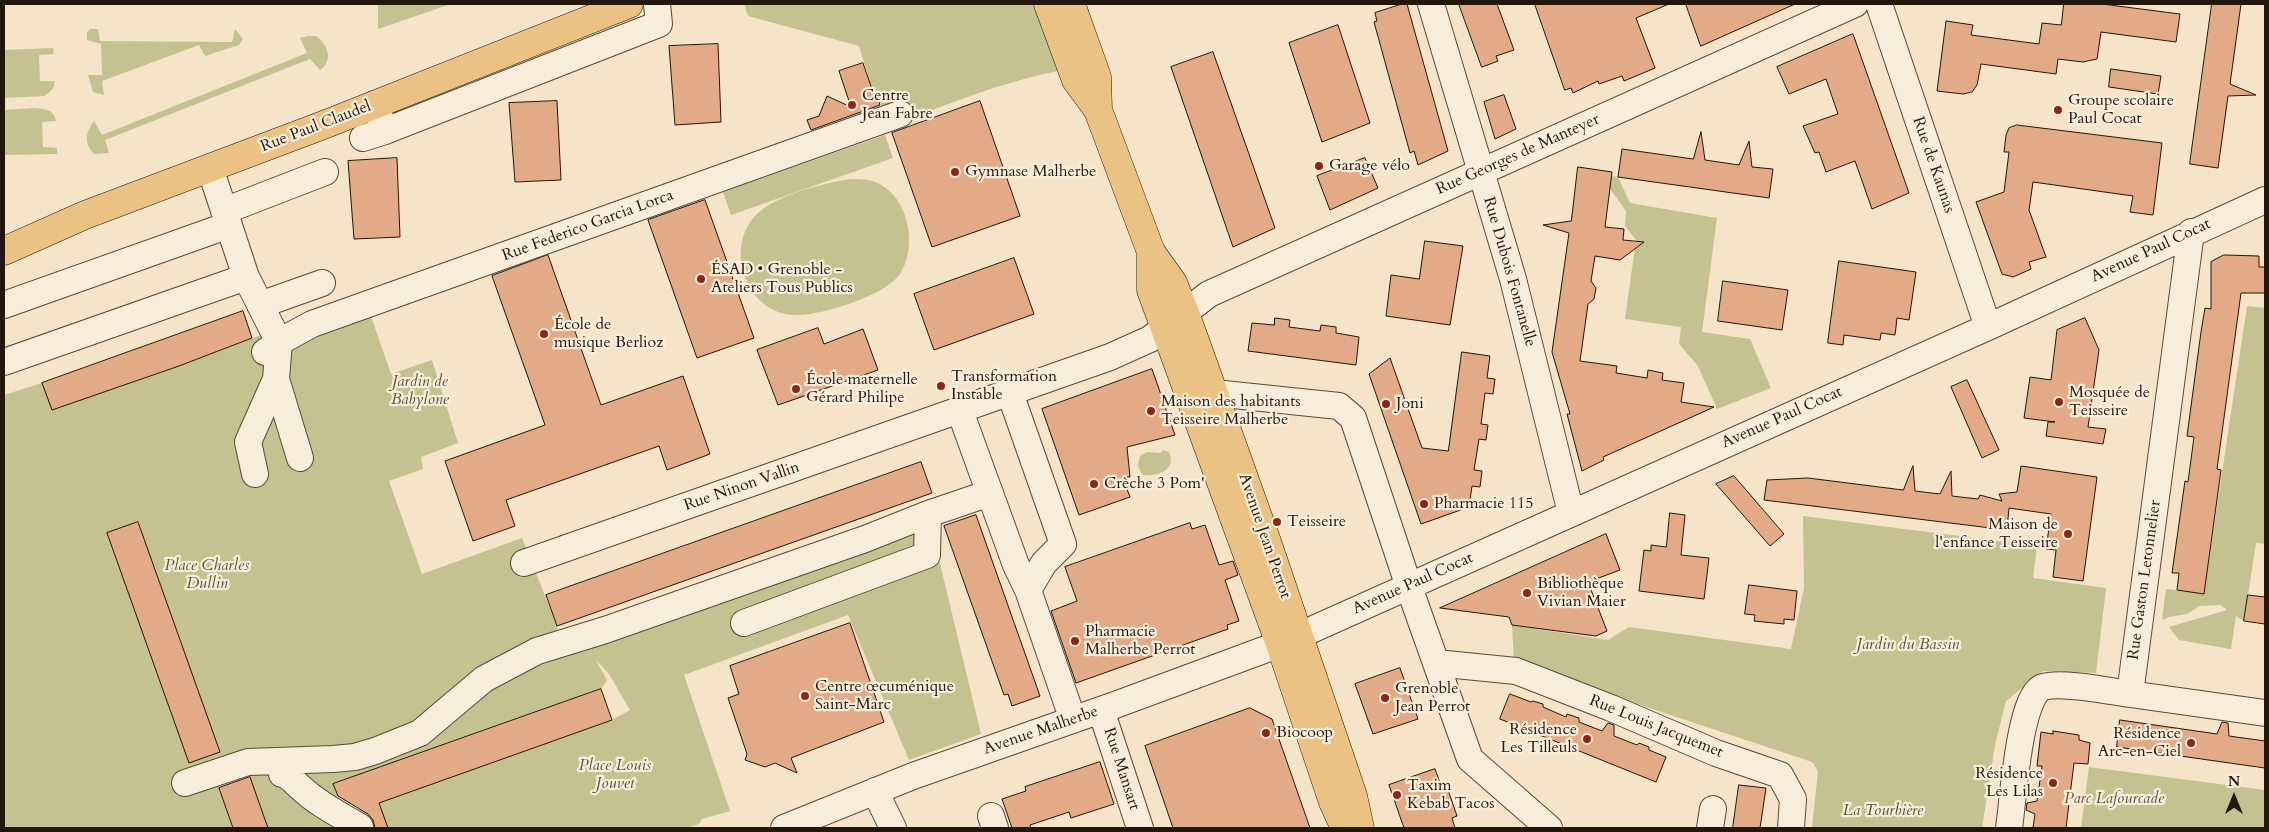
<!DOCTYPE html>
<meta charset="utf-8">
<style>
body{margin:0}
#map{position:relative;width:2269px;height:832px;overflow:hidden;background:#f5e4c7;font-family:Cardo,serif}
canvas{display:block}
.frame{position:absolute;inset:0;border:5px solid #23160a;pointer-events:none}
.north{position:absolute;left:2209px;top:772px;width:50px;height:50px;-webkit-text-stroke:4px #f8eddb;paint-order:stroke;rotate:0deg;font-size:14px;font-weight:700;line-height:20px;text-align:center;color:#23160a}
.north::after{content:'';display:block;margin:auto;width:18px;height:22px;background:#23160a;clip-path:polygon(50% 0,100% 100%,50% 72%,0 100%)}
</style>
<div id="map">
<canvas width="2269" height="832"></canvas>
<div class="frame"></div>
<div class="north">N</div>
</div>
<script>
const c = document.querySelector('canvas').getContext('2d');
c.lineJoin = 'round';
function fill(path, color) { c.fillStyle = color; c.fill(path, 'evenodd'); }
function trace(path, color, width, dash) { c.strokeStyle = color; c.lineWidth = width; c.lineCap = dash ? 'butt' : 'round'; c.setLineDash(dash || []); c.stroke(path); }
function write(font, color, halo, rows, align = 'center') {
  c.font = font + ' Cardo,serif'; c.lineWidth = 4.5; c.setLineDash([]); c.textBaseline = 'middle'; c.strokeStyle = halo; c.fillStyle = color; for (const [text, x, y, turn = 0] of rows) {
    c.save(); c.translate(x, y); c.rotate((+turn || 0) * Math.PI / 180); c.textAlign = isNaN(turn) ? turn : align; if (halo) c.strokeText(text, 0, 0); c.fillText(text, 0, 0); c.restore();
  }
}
fill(new Path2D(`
 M 378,4 L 451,4 L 378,29 Z
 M 744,4 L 1039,4 L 1063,70 C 1003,81 947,105 890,126 L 877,94 L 874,95 L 859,46 L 748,16 Z
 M 90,29 L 98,29 L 100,41 L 232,42 L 235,29 L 243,39 L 239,45 L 205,56 L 199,45 L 102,81 L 104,95 L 93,92 L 88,75 L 102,75 L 101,44 L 87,40 L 87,32 Z
 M 308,36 L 316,36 C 328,45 334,60 320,70 L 310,59 L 105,140 L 109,153 L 94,154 C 84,143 85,133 94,121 L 102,135 L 307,53 L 300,38 Z
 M 53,48 L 54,54 L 39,55 L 40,81 L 55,81 C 54,89 51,92 44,96 L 4,98 L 4,50 Z
 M 34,108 C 44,109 54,109 56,121 L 42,122 L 43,147 L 57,148 L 57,154 L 4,155 L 4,110 Z
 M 885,135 L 893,158 L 731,215 L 723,192 Z
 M 1606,175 L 1618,177 L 1630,203 L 1717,218 L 1702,332 L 1750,339 L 1771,388 L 1717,409 L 1698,366 L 1679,344 L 1681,327 L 1625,319 L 1636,240 L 1625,226 L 1626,211 L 1605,182 Z
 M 850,179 C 857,179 865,179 872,181 C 908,192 919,245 900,274 C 885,296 822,315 797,315 C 746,316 722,246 758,213 C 779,194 822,184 850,179 Z
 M 364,296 L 391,374 L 432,360 L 458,443 L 421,457 L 423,469 L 389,481 L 422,574 L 522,538 L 557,626 L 561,645 L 928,514 L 981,734 L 909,760 L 848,615 L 684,675 L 730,811 L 702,819 L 699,824 L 687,828 L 268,828 L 248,773 L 218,785 L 233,828 L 4,828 L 4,395 L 42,383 L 52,409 L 179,366 ZM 596,660 L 609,674 L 630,710 L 612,720 L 344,815 L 333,784 L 601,689 L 607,680 Z
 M 2247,306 L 2265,308 L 2265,544 L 2256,543 L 2244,621 L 2236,616 L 2231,649 L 2179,640 L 2169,627 L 2227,610 L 2220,605 L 2200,606 L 2187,614 L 2168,617 L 2164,620 L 2162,618 L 2166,589 L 2204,593 Z
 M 1163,450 L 1169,452 C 1177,470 1157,477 1142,475 L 1138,465 L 1140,456 L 1147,452 L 1160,453 Z
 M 1803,516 L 2037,546 L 2033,578 L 2106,588 L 2096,673 L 2043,671 L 2006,701 L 1995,745 L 1982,828 L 1812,828 L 1818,771 L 1812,762 L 1514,663 L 1512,625 L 1608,640 L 1629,627 L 1791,649 L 1804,588 Z
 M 2089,767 L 2265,790 L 2265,828 L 2081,828 Z`), '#c4c290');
const building = new Path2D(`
 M 1402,4 L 1407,4 L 1448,151 L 1418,165 L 1414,151 L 1410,153 L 1374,22 L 1377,21 L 1375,13 Z
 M 1459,4 L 1497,4 L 1514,50 L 1496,56 L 1498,61 L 1482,67 Z
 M 1535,4 L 1669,4 L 1636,18 L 1655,68 L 1624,81 L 1622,76 L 1599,84 L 1598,81 L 1573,93 L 1571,88 L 1565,90 Z
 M 1686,4 L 1795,4 L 1701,46 Z
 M 2064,4 L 2102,4 L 2180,14 L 2176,42 L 2101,32 L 2097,59 L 2083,62 L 2058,59 L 2056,74 L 1981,64 L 1977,85 L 1972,92 L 1963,94 L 1937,91 L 1946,21 L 1973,25 L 1971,35 L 2039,44 L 2042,23 L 2061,25 Z
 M 2212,4 L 2241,4 L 2230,84 L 2256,95 L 2228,96 L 2218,168 L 2190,164 Z
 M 1338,25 L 1370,123 L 1322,142 L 1289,43 Z
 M 1853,34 L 1909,193 L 1872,209 L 1855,161 L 1826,172 L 1819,152 L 1815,153 L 1803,126 L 1838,114 L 1826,79 L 1789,94 L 1777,67 Z
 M 718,44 L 721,122 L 675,125 L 669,46 Z
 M 1213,52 L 1275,228 L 1233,247 L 1171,67 Z
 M 863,63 L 874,95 L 876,94 L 880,105 L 811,130 L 807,120 L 819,116 L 827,96 L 851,107 L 839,71 Z
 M 2111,69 L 2161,76 L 2158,94 L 2109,87 Z
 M 1504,95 L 1516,129 L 1495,139 L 1484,102 Z
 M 557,101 L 561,180 L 515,182 L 509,103 Z
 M 980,101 L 1020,216 L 932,247 L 892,133 Z
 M 2017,125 L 2162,143 L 2153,215 L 2130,212 L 2133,196 L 2033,182 L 2029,210 L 2046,257 L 2029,262 L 2031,269 L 2013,277 L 2002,274 L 1976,202 L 2004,192 L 2009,152 L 2004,152 L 2006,135 L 2009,128 Z
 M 1701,132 L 1705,160 L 1739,165 L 1749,141 L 1752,167 L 1773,169 L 1769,198 L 1618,177 L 1622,149 L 1693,159 Z
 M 397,158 L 400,237 L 354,239 L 348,161 Z
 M 1365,158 L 1378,188 L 1330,210 L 1317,176 Z
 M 1578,167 L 1612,172 L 1605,227 L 1624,229 L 1623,240 L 1644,242 L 1620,260 L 1595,256 L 1591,281 L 1596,288 L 1594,299 L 1588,304 L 1580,361 L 1617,366 L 1616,373 L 1647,378 L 1648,370 L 1663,373 L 1662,380 L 1684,383 L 1681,402 L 1714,407 L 1603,457 L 1604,460 L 1582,471 L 1567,414 L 1570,414 L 1552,352 L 1569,233 L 1543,225 L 1571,221 Z
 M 705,200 L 754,338 L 697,358 L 648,220 Z
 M 1425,241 L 1463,246 L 1450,325 L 1386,316 L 1391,275 L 1419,279 Z
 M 548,255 L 601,405 L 683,376 L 710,454 L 667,470 L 659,446 L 506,500 L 515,526 L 473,541 L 445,461 L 545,425 L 492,276 Z
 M 2224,255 L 2259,256 L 2259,267 L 2265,267 L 2265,293 L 2241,293 L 2217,469 L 2221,470 L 2204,594 L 2177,590 L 2179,573 L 2172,573 L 2185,481 L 2188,482 L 2194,437 L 2187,436 L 2201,332 L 2205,308 L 2211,309 L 2211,262 Z
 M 1014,258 L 1034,314 L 934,350 L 914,294 Z
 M 1839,261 L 1916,272 L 1909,320 L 1897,318 L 1895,335 L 1881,333 L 1880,340 L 1844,335 L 1843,345 L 1828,343 Z
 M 1723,281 L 1788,290 L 1782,330 L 1718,321 Z
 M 243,311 L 252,338 L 179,366 L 52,410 L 42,383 Z
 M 1275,318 L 1290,320 L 1289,327 L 1320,331 L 1321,325 L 1336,327 L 1336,333 L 1359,337 L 1356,365 L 1248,351 L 1252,323 L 1274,325 Z
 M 2085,318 L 2099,350 L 2088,427 L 2106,429 L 2103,444 L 2046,436 L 2048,422 L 2055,422 L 2024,418 L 2030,377 L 2051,380 L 2057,330 Z
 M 818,328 L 824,344 L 863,329 L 878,370 L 778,405 L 757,350 Z
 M 1462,352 L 1490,356 L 1487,378 L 1495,379 L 1493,394 L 1485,393 L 1481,424 L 1488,425 L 1486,440 L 1479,439 L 1474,470 L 1482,471 L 1480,487 L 1472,486 L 1469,507 L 1421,524 L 1369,374 L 1390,358 L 1422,448 L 1448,451 Z
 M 1152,369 L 1175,435 L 1127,447 L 1130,477 L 1122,476 L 1130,497 L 1079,515 L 1042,409 Z
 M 1967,380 L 1999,450 L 1982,458 L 1951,387 Z
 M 921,462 L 932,493 L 557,626 L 546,595 Z
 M 1913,466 L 1915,491 L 1940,494 L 1951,471 L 1952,496 L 1978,499 L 1980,495 L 2002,501 L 1999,494 L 2017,492 L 2021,466 L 2097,477 L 2083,581 L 2053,577 L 2056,550 L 2046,549 L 2051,514 L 2009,508 L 2007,530 L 1764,500 L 1767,480 L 1808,478 L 1903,490 Z
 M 1734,476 L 1784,534 L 1770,546 L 1716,484 Z
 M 1670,513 L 1685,515 L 1681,555 L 1709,558 L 1704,599 L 1639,591 L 1644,550 L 1651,551 L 1651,545 L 1666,547 Z
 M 976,515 L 1040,696 L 1012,706 L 1008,694 L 1004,695 L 944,526 Z
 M 138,522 L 220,752 L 189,763 L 107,533 Z
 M 1190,523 L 1192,529 L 1205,525 L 1219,565 L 1233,561 L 1238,575 L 1225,580 L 1239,621 L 1227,625 L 1228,629 L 1076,683 L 1051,611 L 1077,601 L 1065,567 Z
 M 1606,534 L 1620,570 L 1588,582 L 1607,631 L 1596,636 L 1512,625 L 1509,617 L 1440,608 Z
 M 1749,585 L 1797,591 L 1794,620 L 1784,619 L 1784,624 L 1754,621 L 1755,615 L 1745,614 Z
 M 2248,595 L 2265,597 L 2265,624 L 2244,621 Z
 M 850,623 L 884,722 L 791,758 L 797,773 L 775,763 L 765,767 L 745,760 L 747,754 L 728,698 L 739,694 L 730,666 Z
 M 1400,668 L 1418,719 L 1373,734 L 1355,684 Z
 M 601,689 L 612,720 L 379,803 L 388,828 L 375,828 L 373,820 L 368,814 L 338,796 L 333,784 Z
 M 1510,694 L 1531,702 L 1533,701 L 1543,704 L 1543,707 L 1566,717 L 1567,714 L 1579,718 L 1579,722 L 1602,731 L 1608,723 L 1614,725 L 1614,736 L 1637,745 L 1639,743 L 1649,747 L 1649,750 L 1666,757 L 1656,782 L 1500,719 Z
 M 1250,708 L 1272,719 L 1310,828 L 1173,828 L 1145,746 Z
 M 2120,720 L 2217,734 L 2222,722 L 2228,723 L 2229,736 L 2265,741 L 2265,768 L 2117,747 Z
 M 2053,731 L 2079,735 L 2079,740 L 2090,743 L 2088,764 L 2074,763 L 2066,828 L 2033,828 L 2035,814 L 2026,810 L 2027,803 L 2037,801 L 2042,766 L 2037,766 L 2041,732 L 2053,734 Z
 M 1100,762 L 1114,804 L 1071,818 L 1069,812 L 1030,825 L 1031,828 L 1012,828 L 1002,799 L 1026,791 L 1025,787 Z
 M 1435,769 L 1442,788 L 1447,787 L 1457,816 L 1452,818 L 1455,828 L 1404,828 L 1389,785 Z
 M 250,777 L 268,828 L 233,828 L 219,788 Z
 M 1739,785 L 1766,788 L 1760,828 L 1733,828 Z`);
fill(building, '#e3aa87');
trace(building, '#23160a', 1);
const minor = new Path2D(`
 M 1431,4 L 1513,279 L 1571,513
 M 1879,4 L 1988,327
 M 375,104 L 385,131 L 659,24 L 657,4
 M 363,138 L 385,131
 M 210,168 L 246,277 L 279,342 L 265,352
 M 224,211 L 325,172
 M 4,305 L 229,225
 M 260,305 L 322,283
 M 4,362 L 246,277
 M 276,379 L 300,458
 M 1010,393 L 1063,544 L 1044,563 L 1028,590
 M 1214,393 L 1339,406 L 1353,418 L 1409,587 L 1470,759 L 1549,828
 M 960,411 L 1016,565 L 1028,590 L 1073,720
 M 255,474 L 248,442 L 276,379 L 279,342 L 312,324 L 900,114
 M 524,563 L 1110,357 L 1150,339 L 1209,294 L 1855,4
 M 744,623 L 927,555 L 928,514 L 990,493
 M 1436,663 L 1516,671 L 1611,708 L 1716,753 L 1780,775 L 1793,799 L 1791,828
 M 2130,694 L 2265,713
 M 1101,710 L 1140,828
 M 282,774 C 290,776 295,783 301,788 C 318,804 340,815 360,827
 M 185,783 L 248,762 L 333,759 L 355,757 L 375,751 L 420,733 L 484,679 L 537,651 L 605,630 L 865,539 L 928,514
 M 875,791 L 893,828
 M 991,816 L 995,828
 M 784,828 L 913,776 L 1115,705 L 1280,644 L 1988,327 L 2265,200
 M 1710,828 L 1713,809
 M 2009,828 C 2013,803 2019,695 2043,687 C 2061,681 2109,691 2130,694 L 2191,232`);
const major = new Path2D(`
 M 1048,4 L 1076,80 L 1098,110 L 1151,252 L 1173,283 L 1185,313 L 1267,542 L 1353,796 L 1360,828
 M 1071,4 L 1097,77 L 1098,110
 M 4,251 L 85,215 L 326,124 L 629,4
 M 1151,252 L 1151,290 L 1280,644 L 1333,802 L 1345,828`);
trace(minor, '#584a39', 28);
trace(major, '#23160a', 29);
trace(minor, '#f8eddb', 26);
trace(major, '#eac284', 28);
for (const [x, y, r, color] of [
 [852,105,5,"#8f2418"],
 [2058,110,5,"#8f2418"],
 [1319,166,5,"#8f2418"],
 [955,172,5,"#8f2418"],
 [701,279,5,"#8f2418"],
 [544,334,5,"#8f2418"],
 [941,386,5,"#8f2418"],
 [796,389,5,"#8f2418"],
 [2059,402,5,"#8f2418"],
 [1386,404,5,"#8f2418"],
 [1151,411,5,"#8f2418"],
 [1094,484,5,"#8f2418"],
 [1424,504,5,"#8f2418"],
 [1277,522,5,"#8f2418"],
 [2068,534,5,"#8f2418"],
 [1527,593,5,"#8f2418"],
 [1075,641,5,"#8f2418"],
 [805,696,5,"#8f2418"],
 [1385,698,5,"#8f2418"],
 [1266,733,5,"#8f2418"],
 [1587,739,5,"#8f2418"],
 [2191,743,5,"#8f2418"],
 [2053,783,5,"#8f2418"],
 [1397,795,5,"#8f2418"]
]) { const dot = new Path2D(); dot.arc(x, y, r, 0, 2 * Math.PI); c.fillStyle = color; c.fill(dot); trace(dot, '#f8eddb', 2); }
write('16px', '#23160a', '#f8eddb', [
 ["Centre",862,96],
 ["Jean Fabre",862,114],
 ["Groupe scolaire",2068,101],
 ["Paul Cocat",2068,119],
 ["Garage vélo",1329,166],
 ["Gymnase Malherbe",965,172],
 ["ÉSAD • Grenoble -",711,270],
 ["Ateliers Tous Publics",711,288],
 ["École de",554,325],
 ["musique Berlioz",554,343],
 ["Transformation",951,377],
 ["Instable",951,395],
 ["École maternelle",806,380],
 ["Gérard Philipe",806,398],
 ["Mosquée de",2069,393],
 ["Teisseire",2069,411],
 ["Maison des habitants",1161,402],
 ["Teisseire Malherbe",1161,420],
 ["Joni",1396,404],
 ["Crèche 3 Pom'",1104,484],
 ["Pharmacie 115",1434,504],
 ["Teisseire",1287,522],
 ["Maison de",2058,525,"right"],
 ["l'enfance Teisseire",2058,543,"right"],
 ["Bibliothèque",1537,584],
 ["Vivian Maier",1537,602],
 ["Pharmacie",1085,632],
 ["Malherbe Perrot",1085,650],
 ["Centre œcuménique",815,687],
 ["Saint-Marc",815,705],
 ["Grenoble",1395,689],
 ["Jean Perrot",1395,707],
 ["Résidence",1577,730,"right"],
 ["Les Tilleuls",1577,748,"right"],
 ["Biocoop",1276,733],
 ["Résidence",2181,734,"right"],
 ["Arc-en-Ciel",2181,752,"right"],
 ["Résidence",2043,774,"right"],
 ["Les Lilas",2043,792,"right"],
 ["Taxim",1407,786],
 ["Kebab Tacos",1407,804]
], 'left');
write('16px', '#23160a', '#f8eddb', [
 ["Rue Paul Claudel",316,127,-21],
 ["Rue Georges de Manteyer",1518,155,-24],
 ["Rue de Kaunas",1933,165,71],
 ["Rue Federico Garcia Lorca",588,226,-20],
 ["Avenue Paul Cocat",2151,251,-25],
 ["Rue Dubois Fontanelle",1509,272,74],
 ["Avenue Paul Cocat",1782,418,-24],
 ["Rue Ninon Vallin",742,487,-19],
 ["Avenue Jean Perrot",1264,536,71],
 ["Rue Gaston Letonnelier",2145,580,-82],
 ["Avenue Paul Cocat",1413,584,-24],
 ["Rue Louis Jacquemet",1656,727,22],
 ["Avenue Malherbe",1041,731,-19],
 ["Rue Mansart",1121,769,72]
]);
write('italic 16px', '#5b5239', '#f8eddb', [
 ["Jardin de",420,382],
 ["Babylone",420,400],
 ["Place Charles",207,566],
 ["Dullin",207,584],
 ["Jardin du Bassin",1908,645],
 ["Place Louis",615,766],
 ["Jouvet",615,784],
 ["Parc Lafourcade",2114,799],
 ["La Tourbière",1883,811]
]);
</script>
